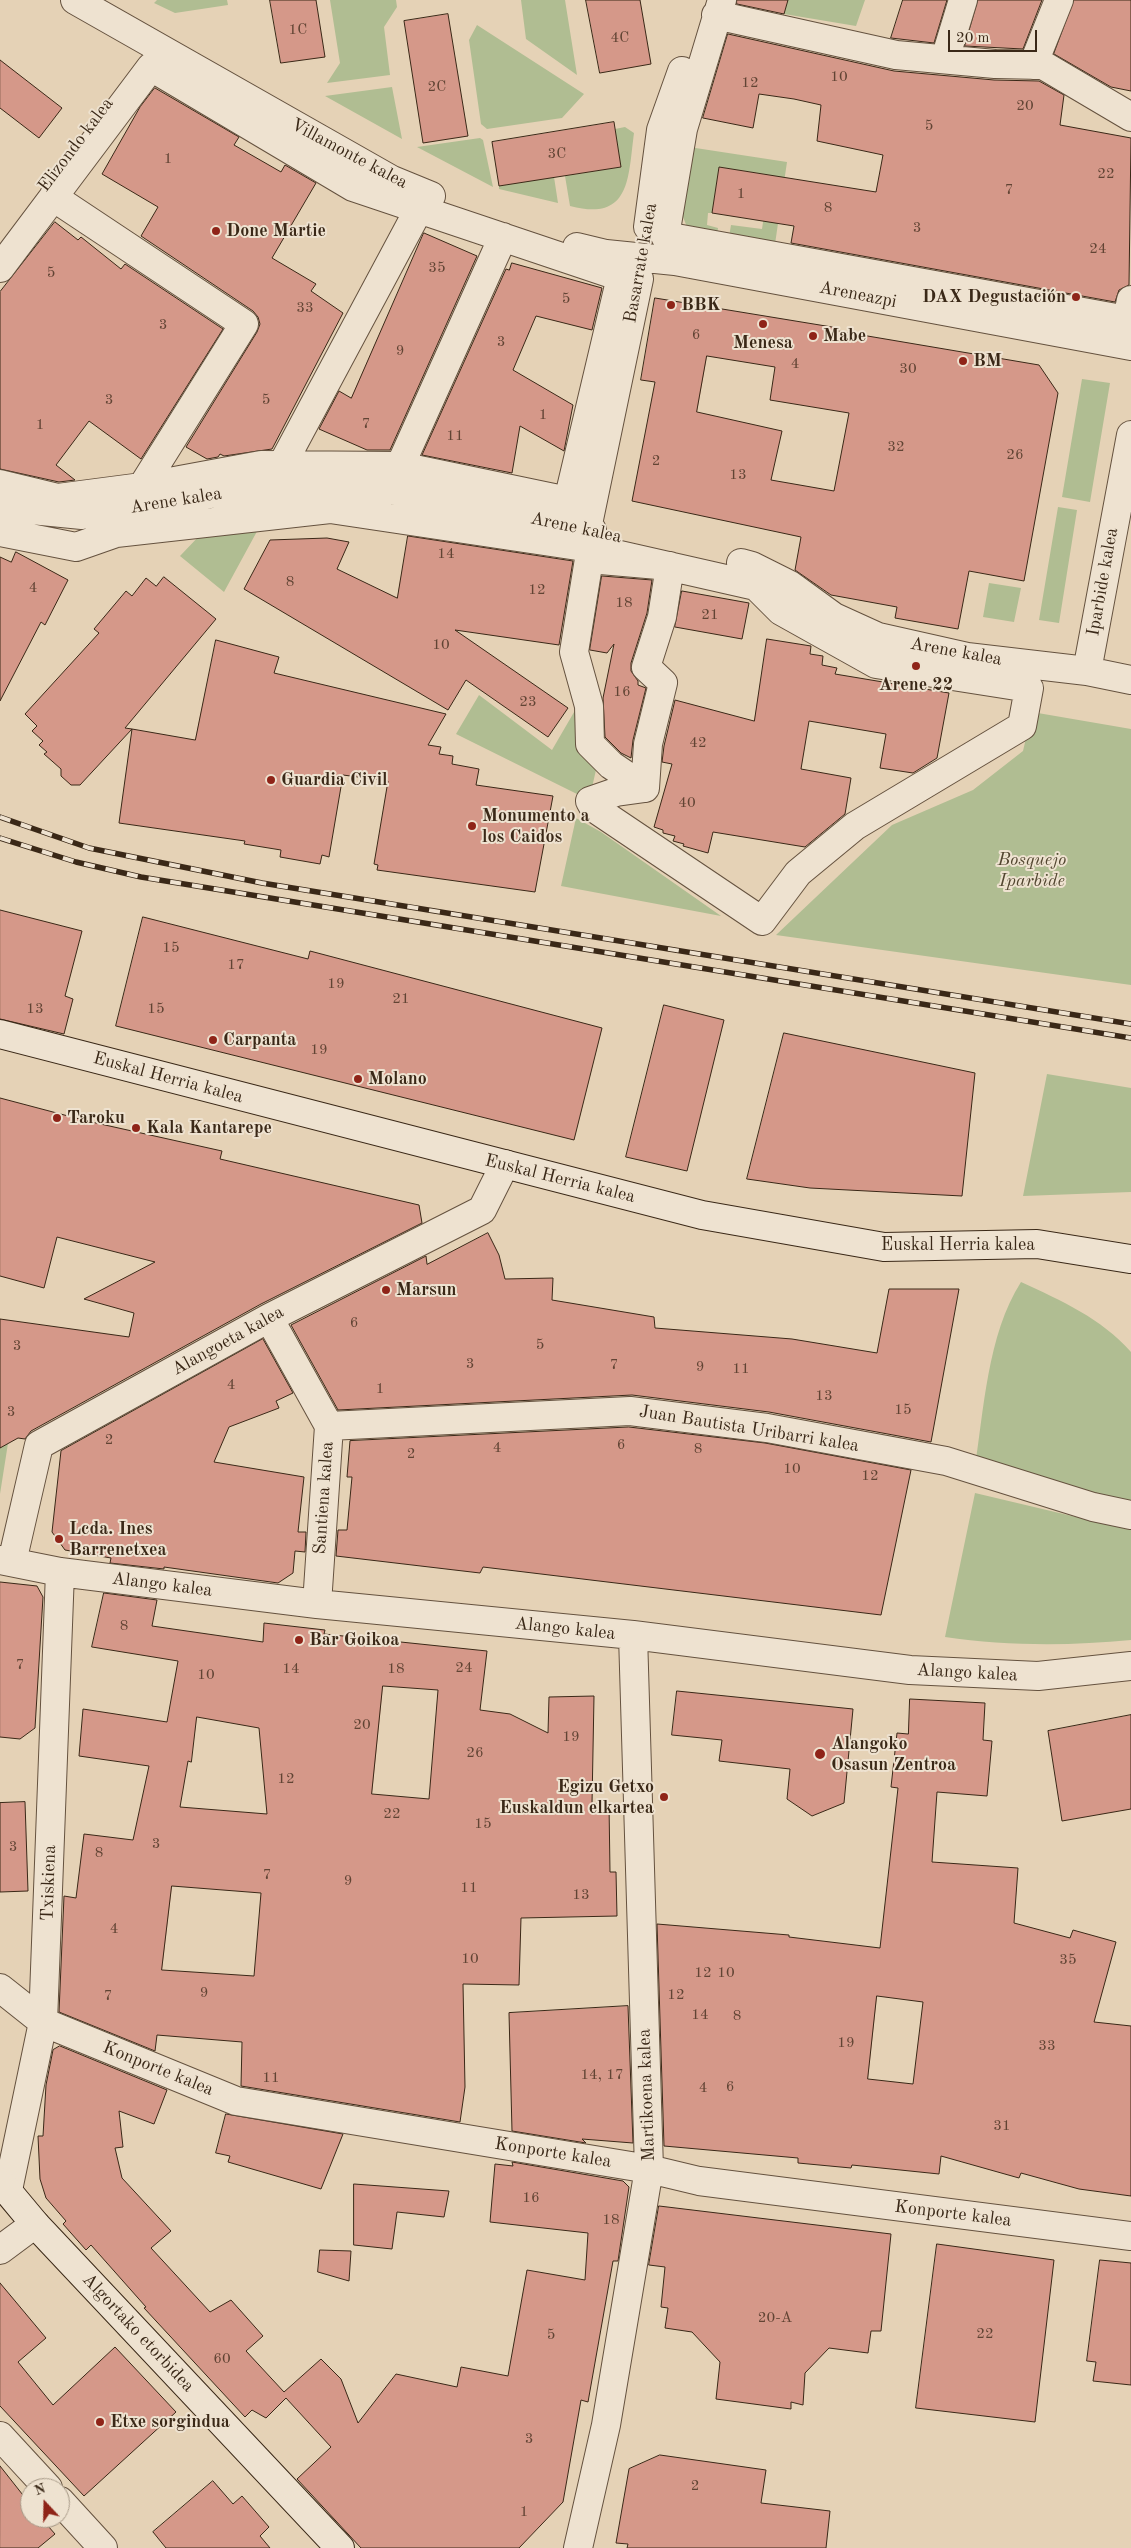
<!DOCTYPE html>
<meta charset="utf-8">
<style>
body{margin:0}
#map{position:relative;width:1131px;height:2548px;overflow:hidden;background:#e5d2b6;font-family:"Old Standard TT",serif}
canvas{display:block}
.north{position:absolute;left:20px;top:2478px;width:50px;height:50px;box-sizing:border-box;background:#eee2d0;border:1px solid #a69886;border-radius:50%;rotate:339deg;font-size:14px;font-weight:700;line-height:20px;text-align:center;color:#3a2817}
.north::after{content:'';display:block;margin:auto;width:18px;height:22px;background:#8f2418;clip-path:polygon(50% 0,100% 100%,50% 72%,0 100%)}
.scale{position:absolute;left:948px;top:30px;width:89px;height:22px;box-sizing:border-box;border:2px solid #3a2817;border-top:0;padding-left:6px;font-size:15px;line-height:18px;white-space:nowrap;color:#3a2817;-webkit-text-stroke:4px #eee2d0;paint-order:stroke}
</style>
<div id="map">
<canvas width="1131" height="2548"></canvas>
<div class="north">N</div>
<div class="scale">20 m</div>
</div>
<script>
const c = document.querySelector('canvas').getContext('2d');
c.lineJoin = 'round';
function fill(path, color) { c.fillStyle = color; c.fill(path, 'evenodd'); }
function trace(path, color, width, dash) { c.strokeStyle = color; c.lineWidth = width; c.lineCap = dash ? 'butt' : 'round'; c.setLineDash(dash || []); c.stroke(path); }
function write(font, color, halo, rows, align = 'center') {
  c.font = font + ' "Old Standard TT",serif'; c.lineWidth = 4; c.setLineDash([]); c.textBaseline = 'middle'; c.strokeStyle = halo; c.fillStyle = color; for (const [text, x, y, turn = 0] of rows) {
    c.save(); c.translate(x, y); c.rotate((+turn || 0) * Math.PI / 180); c.textAlign = isNaN(turn) ? turn : align; if (halo) c.strokeText(text, 0, 0); c.fillText(text, 0, 0); c.restore();
  }
}
fill(new Path2D(`
 M 157,0 L 227,0 L 228,5 L 175,13 L 154,3 Z
 M 330,0 L 396,0 L 397,7 L 384,27 L 390,75 L 327,83 L 340,63 Z
 M 521,0 L 565,0 L 577,75 L 526,39 Z
 M 788,0 L 865,0 L 856,26 L 784,14 Z
 M 477,25 L 584,94 L 562,118 L 487,129 L 481,124 L 469,40 Z
 M 392,87 L 402,139 L 325,96 Z
 M 625,127 L 634,133 C 628,178 631,222 570,206 L 565,176 L 621,167 L 615,129 Z
 M 480,138 L 483,140 L 493,187 L 417,147 Z
 M 689,147 L 787,162 L 775,244 L 729,237 L 731,225 L 762,229 L 770,175 L 719,167 L 712,213 L 708,213 L 707,225 L 718,228 L 717,235 L 687,227 L 681,212 Z
 M 554,177 L 558,203 L 499,189 L 499,186 Z
 M 1082,379 L 1110,383 L 1090,502 L 1062,497 Z
 M 1058,507 L 1077,510 L 1059,623 L 1039,620 Z
 M 261,524 L 224,592 L 180,556 L 201,534 Z
 M 989,583 L 1021,588 L 1014,622 L 983,617 Z
 M 479,695 L 552,750 L 577,707 L 598,761 L 591,792 L 581,796 L 456,734 Z
 M 1032,712 L 1131,729 L 1131,985 L 776,935 L 892,825 L 973,790 L 1023,751 Z
 M 576,818 L 601,832 L 721,916 L 561,886 Z
 M 1047,1074 L 1131,1088 L 1131,1192 L 1023,1196 Z
 M 1021,1282 C 1062,1301 1101,1318 1131,1352 L 1131,1503 L 974,1473 C 984,1411 987,1335 1021,1282 Z
 M 0,1436 L 9,1437 L 0,1494 Z
 M 975,1493 L 1131,1530 L 1131,1640 C 1069,1646 1006,1646 945,1637 Z`), '#b0bd92');
const building = new Path2D(`
 M 270,0 L 316,0 L 325,57 L 281,63 Z
 M 586,0 L 640,0 L 651,64 L 600,73 Z
 M 737,0 L 788,0 L 784,14 L 737,4 Z
 M 903,0 L 947,0 L 934,43 L 891,38 Z
 M 978,0 L 1042,0 L 1023,49 L 965,46 Z
 M 1074,0 L 1131,0 L 1131,91 L 1111,87 L 1054,54 Z
 M 448,14 L 468,136 L 423,143 L 404,21 Z
 M 728,34 L 894,71 L 994,80 L 1039,81 L 1064,95 L 1060,125 L 1131,138 L 1129,285 L 1119,290 L 1115,302 L 791,243 L 794,226 L 712,213 L 719,167 L 876,192 L 883,155 L 817,141 L 821,105 L 794,99 L 759,94 L 753,128 L 703,118 Z
 M 0,60 L 62,108 L 39,138 L 0,108 Z
 M 155,88 L 239,137 L 234,145 L 281,172 L 285,165 L 316,183 L 272,258 L 316,284 L 311,291 L 343,313 L 272,449 L 224,456 L 220,454 L 218,457 L 207,459 L 186,447 L 257,332 L 260,324 L 258,317 L 253,311 L 141,236 L 158,207 L 102,174 L 140,107 Z
 M 614,122 L 621,167 L 499,186 L 492,142 Z
 M 55,222 L 78,240 L 81,237 L 121,269 L 125,264 L 223,329 L 141,459 L 89,421 L 56,465 L 75,480 L 59,482 L 0,469 L 0,292 Z
 M 424,233 L 477,256 L 390,450 L 367,450 L 319,429 L 339,391 L 351,398 Z
 M 512,263 L 602,288 L 592,330 L 536,316 L 513,370 L 573,405 L 564,451 L 520,426 L 512,473 L 422,455 L 506,269 L 509,270 Z
 M 655,298 L 838,328 L 838,331 L 1039,365 L 1058,393 L 1024,581 L 969,571 L 958,629 L 895,618 L 897,607 L 831,595 L 795,570 L 801,537 L 632,501 L 655,382 L 641,380 ZM 707,356 L 775,367 L 770,400 L 849,413 L 834,491 L 771,480 L 782,431 L 697,412 Z
 M 408,536 L 573,561 L 559,645 L 455,630 L 568,708 L 548,737 L 466,680 L 448,710 L 244,589 L 270,540 L 327,538 L 349,542 L 337,569 L 397,598 Z
 M 16,552 L 68,580 L 45,625 L 41,622 L 0,701 L 0,557 L 11,562 Z
 M 602,576 L 652,580 L 647,613 L 631,663 L 631,671 L 638,681 L 638,685 L 646,688 L 633,740 L 631,758 L 621,753 L 605,737 L 603,698 L 614,644 L 607,653 L 590,650 Z
 M 164,577 L 216,619 L 125,728 L 132,729 L 80,785 L 71,785 L 61,776 L 61,769 L 44,754 L 47,752 L 39,745 L 43,741 L 32,731 L 37,726 L 25,714 L 99,633 L 94,629 L 126,591 L 132,596 L 146,578 L 156,586 Z
 M 682,591 L 749,603 L 742,639 L 675,627 Z
 M 767,639 L 811,646 L 810,654 L 823,656 L 822,665 L 837,668 L 835,674 L 949,693 L 937,758 L 913,773 L 880,768 L 886,734 L 809,721 L 801,769 L 851,778 L 845,814 L 805,847 L 713,832 L 708,853 L 683,846 L 684,844 L 673,841 L 675,836 L 663,833 L 663,830 L 654,827 L 672,764 L 662,762 L 664,746 L 675,700 L 754,721 Z
 M 216,640 L 279,657 L 274,673 L 446,714 L 428,745 L 441,747 L 439,754 L 453,756 L 452,764 L 479,769 L 476,785 L 553,796 L 535,892 L 377,870 L 378,865 L 374,864 L 388,781 L 343,775 L 329,857 L 322,855 L 320,864 L 280,857 L 281,850 L 244,844 L 245,841 L 119,823 L 132,729 L 195,740 Z
 M 0,910 L 82,931 L 65,996 L 73,999 L 64,1034 L 0,1019 Z
 M 143,917 L 308,959 L 310,951 L 602,1028 L 574,1140 L 116,1026 Z
 M 664,1005 L 724,1020 L 687,1171 L 626,1157 Z
 M 784,1033 L 975,1073 L 962,1196 L 810,1188 L 747,1179 Z
 M 0,1098 L 87,1121 L 222,1151 L 220,1159 L 419,1205 L 422,1223 L 261,1304 L 31,1431 L 25,1439 L 18,1438 L 0,1448 L 0,1319 L 129,1337 L 134,1313 L 84,1299 L 155,1262 L 57,1237 L 44,1288 L 0,1276 Z
 M 488,1233 L 499,1255 L 505,1279 L 553,1278 L 552,1300 L 654,1317 L 655,1328 L 792,1339 L 877,1353 L 889,1289 L 959,1289 L 931,1442 L 769,1412 L 632,1395 L 338,1410 L 291,1325 L 426,1256 L 427,1264 Z
 M 263,1339 L 293,1393 L 276,1401 L 279,1408 L 229,1427 L 214,1462 L 304,1477 L 298,1532 L 306,1532 L 305,1552 L 295,1551 L 293,1573 L 278,1583 L 164,1567 L 164,1569 L 110,1563 L 111,1558 L 65,1550 L 52,1532 L 61,1451 Z
 M 629,1427 L 765,1443 L 911,1470 L 881,1615 L 483,1567 L 480,1573 L 336,1556 L 338,1530 L 347,1530 L 352,1477 L 347,1477 L 350,1441 Z
 M 0,1582 L 37,1586 L 43,1597 L 35,1728 L 20,1739 L 0,1737 Z
 M 104,1593 L 157,1600 L 152,1626 L 263,1642 L 264,1623 L 325,1630 L 324,1634 L 487,1651 L 480,1710 L 510,1714 L 548,1733 L 549,1697 L 594,1696 L 592,1804 L 609,1804 L 610,1872 L 616,1872 L 617,1916 L 521,1918 L 519,1985 L 463,1984 L 465,2087 L 460,2122 L 241,2086 L 242,2042 L 157,2035 L 155,2051 L 59,2012 L 64,1896 L 76,1898 L 84,1834 L 133,1840 L 149,1766 L 79,1756 L 83,1709 L 167,1722 L 178,1661 L 92,1647 ZM 383,1686 L 438,1690 L 429,1799 L 372,1794 ZM 197,1717 L 259,1728 L 267,1814 L 180,1807 L 188,1761 L 191,1762 ZM 172,1886 L 261,1893 L 254,1976 L 162,1970 Z
 M 677,1691 L 853,1709 L 844,1803 L 812,1816 L 787,1799 L 790,1769 L 719,1761 L 722,1740 L 672,1735 Z
 M 910,1699 L 985,1703 L 983,1740 L 992,1741 L 987,1796 L 937,1792 L 932,1862 L 1018,1868 L 1014,1923 L 1070,1938 L 1073,1930 L 1116,1942 L 1094,2022 L 1131,2026 L 1131,2196 L 1079,2189 L 1021,2173 L 1019,2178 L 941,2156 L 939,2174 L 852,2165 L 851,2168 L 798,2163 L 798,2158 L 664,2146 L 657,1924 L 789,1935 L 789,1937 L 880,1948 L 898,1788 L 891,1787 L 897,1733 L 908,1734 ZM 877,1996 L 923,2002 L 913,2084 L 868,2079 Z
 M 1131,1715 L 1131,1809 L 1062,1821 L 1048,1731 Z
 M 25,1802 L 28,1891 L 0,1892 L 0,1803 Z
 M 628,2006 L 633,2143 L 582,2139 L 586,2143 L 512,2131 L 509,2013 Z
 M 60,2046 L 167,2090 L 154,2124 L 119,2111 L 123,2147 L 115,2148 L 122,2178 L 171,2231 L 151,2248 L 210,2312 L 231,2300 L 263,2336 L 246,2351 L 284,2392 L 321,2359 L 341,2379 L 358,2423 L 396,2374 L 457,2387 L 461,2367 L 508,2376 L 527,2270 L 585,2280 L 588,2233 L 490,2222 L 495,2164 L 513,2166 L 512,2162 L 623,2181 L 629,2187 L 618,2261 L 613,2261 L 588,2402 L 581,2400 L 563,2502 L 519,2548 L 361,2548 L 297,2479 L 331,2447 L 286,2398 L 266,2418 L 252,2410 L 245,2417 L 144,2308 L 146,2307 L 91,2245 L 86,2250 L 63,2224 L 66,2221 L 46,2198 L 40,2179 L 38,2136 L 43,2136 L 46,2085 L 53,2050 Z
 M 226,2114 L 343,2134 L 321,2189 L 228,2162 L 230,2156 L 216,2153 Z
 M 354,2184 L 449,2191 L 444,2217 L 397,2212 L 392,2249 L 354,2245 Z
 M 659,2206 L 891,2234 L 881,2331 L 871,2331 L 868,2353 L 829,2348 L 805,2373 L 803,2405 L 791,2402 L 791,2409 L 716,2399 L 720,2362 L 692,2332 L 665,2328 L 668,2308 L 661,2307 L 665,2267 L 649,2265 Z
 M 937,2244 L 1054,2260 L 1035,2422 L 916,2408 Z
 M 320,2250 L 351,2251 L 349,2281 L 318,2272 Z
 M 1100,2260 L 1131,2263 L 1131,2385 L 1093,2381 L 1096,2362 L 1087,2361 Z
 M 0,2283 L 46,2338 L 18,2362 L 53,2405 L 115,2347 L 176,2412 L 84,2496 L 0,2406 Z
 M 660,2455 L 766,2470 L 761,2503 L 830,2511 L 826,2548 L 627,2548 L 628,2544 L 616,2543 L 629,2469 Z
 M 0,2466 L 30,2504 L 30,2518 L 41,2518 L 55,2534 L 38,2548 L 0,2548 Z
 M 213,2481 L 233,2504 L 242,2496 L 269,2527 L 260,2536 L 270,2548 L 166,2548 L 153,2532 Z`);
fill(building, '#d59889');
trace(building, '#3a2817', 1);
const street = new Path2D(`
 M 75,0 L 392,180 L 431,196
 M 722,0 L 683,129 L 665,236 L 1127,320 L 1131,300
 M 716,15 L 896,55 L 995,64 L 1043,65 L 1131,117
 M 945,59 L 963,0
 M 1033,65 L 1059,0
 M 53,197 L 244,324 L 142,487
 M 648,227 L 661,130 L 682,71
 M 577,247 L 606,254 L 675,261 L 1131,346
 M 0,268 L 151,67 L 353,187 L 621,277 L 568,501 L 400,466 L 261,465 L 142,487 L 58,498 L 0,484
 M 282,465 L 419,209
 M 400,466 L 503,237
 M 0,507 L 82,515 L 210,494 L 321,485 L 393,490 L 592,530
 M 587,529 L 639,279
 M 0,532 L 76,547 L 116,533 L 330,509 L 584,547 L 756,586 L 781,611 L 876,664 L 1029,688 L 1022,726 L 855,826 L 798,873 L 762,921 L 594,808 L 590,801 L 616,792 L 645,788 L 648,744 L 663,683 L 646,667 L 662,617 L 670,566 L 589,559 L 574,652 L 589,706 L 590,744 L 611,765 L 645,788
 M 741,563 L 752,566 L 790,585 L 834,617 L 878,637 L 967,657 L 1087,671 L 1131,680
 M 1087,671 L 1131,435
 M 269,1318 L 329,1426 L 317,1604
 M 329,1426 L 630,1411 L 767,1428 L 946,1461 L 1093,1507 L 1131,1515
 M 0,1560 L 60,1572 L 317,1604 L 633,1635 L 910,1670 L 1038,1676 L 1131,1666
 M 12,1562 L 39,1445 L 269,1318 L 482,1210 L 505,1164
 M 0,1988 L 43,2022 L 236,2101 L 649,2169 L 699,2181 L 1131,2236
 M 8,2190 L 43,2022 L 60,1572
 M 0,2250 L 35,2224
 M 0,2436 L 48,2488
 M 60,2501 L 103,2548
 M 578,2548 L 606,2425 L 649,2169 L 633,1635`);
const secondary = new Path2D(`
 M 0,1034 L 702,1215 L 884,1247 L 1037,1244 L 1130,1259
 M 0,2182 L 35,2224 L 340,2548`);
trace(street, '#65523f', 30);
trace(secondary, '#3a2817', 30);
trace(street, '#eee2d0', 28);
trace(secondary, '#eee2d0', 28);
const rail = new Path2D(`
 M 0,817 L 89,848 L 262,883 L 1131,1024
 M 0,838 L 76,862 L 141,877 L 1131,1038`);
trace(rail, '#3a2817', 5.5);
trace(rail, '#eee2d0', 4, [11]);
for (const [x, y, r, color] of [
 [216,231,5,"#8f2418"],
 [1076,297,5,"#8f2418"],
 [671,305,5,"#8f2418"],
 [763,324,5,"#8f2418"],
 [813,336,5,"#8f2418"],
 [963,361,5,"#8f2418"],
 [916,666,5,"#8f2418"],
 [271,780,5,"#8f2418"],
 [472,826,5,"#8f2418"],
 [213,1040,5,"#8f2418"],
 [358,1079,5,"#8f2418"],
 [57,1118,5,"#8f2418"],
 [136,1128,5,"#8f2418"],
 [386,1290,5,"#8f2418"],
 [59,1539,5,"#8f2418"],
 [299,1640,5,"#8f2418"],
 [820,1754,6,"#8f2418"],
 [664,1797,5,"#8f2418"],
 [100,2422,5,"#8f2418"]
]) { const dot = new Path2D(); dot.arc(x, y, r, 0, 2 * Math.PI); c.fillStyle = color; c.fill(dot); trace(dot, '#eee2d0', 2); }
write('15px', '#614434', null, [
 ["1C",298,30],
 ["4C",620,38],
 ["10",839,77],
 ["12",750,83],
 ["2C",437,87],
 ["20",1025,106],
 ["5",929,126],
 ["3C",557,154],
 ["1",168,159],
 ["22",1106,174],
 ["7",1009,190],
 ["1",741,194],
 ["8",828,208],
 ["3",917,228],
 ["24",1098,249],
 ["35",437,268],
 ["5",51,273],
 ["5",566,299],
 ["33",305,308],
 ["3",163,325],
 ["6",696,335],
 ["3",501,342],
 ["9",400,351],
 ["4",795,364],
 ["30",908,369],
 ["3",109,400],
 ["5",266,400],
 ["1",543,415],
 ["7",366,424],
 ["1",40,425],
 ["11",455,436],
 ["32",896,447],
 ["26",1015,455],
 ["2",656,461],
 ["13",738,475],
 ["14",446,554],
 ["8",290,582],
 ["4",33,588],
 ["12",537,590],
 ["18",624,603],
 ["21",710,615],
 ["10",441,645],
 ["16",622,692],
 ["23",528,702],
 ["42",698,743],
 ["40",687,803],
 ["15",171,948],
 ["17",236,965],
 ["19",336,984],
 ["21",401,999],
 ["13",35,1009],
 ["15",156,1009],
 ["19",319,1050],
 ["6",354,1323],
 ["5",540,1345],
 ["3",17,1346],
 ["3",470,1364],
 ["7",614,1365],
 ["9",700,1367],
 ["11",741,1369],
 ["4",231,1385],
 ["1",380,1389],
 ["13",824,1396],
 ["15",903,1410],
 ["3",11,1412],
 ["2",109,1440],
 ["6",621,1445],
 ["4",497,1448],
 ["8",698,1449],
 ["2",411,1454],
 ["10",792,1469],
 ["12",870,1476],
 ["8",124,1626],
 ["7",20,1665],
 ["24",464,1668],
 ["14",291,1669],
 ["18",396,1669],
 ["10",206,1675],
 ["20",362,1725],
 ["19",571,1737],
 ["26",475,1753],
 ["12",286,1779],
 ["22",392,1814],
 ["15",483,1824],
 ["3",156,1844],
 ["3",13,1847],
 ["8",99,1853],
 ["7",267,1875],
 ["9",348,1881],
 ["11",469,1888],
 ["13",581,1895],
 ["4",114,1929],
 ["10",470,1959],
 ["35",1068,1960],
 ["12",703,1973],
 ["10",726,1973],
 ["9",204,1993],
 ["12",676,1995],
 ["7",108,1996],
 ["14",700,2015],
 ["8",737,2016],
 ["19",846,2043],
 ["33",1047,2046],
 ["14, 17",602,2075],
 ["11",271,2078],
 ["6",730,2087],
 ["4",703,2088],
 ["31",1002,2126],
 ["16",531,2198],
 ["18",611,2220],
 ["20-A",775,2318],
 ["22",985,2334],
 ["5",551,2335],
 ["60",222,2359],
 ["3",529,2439],
 ["2",695,2486],
 ["1",524,2512]
]);
write('18px', '#3a2817', '#eee2d0', [
 ["Elizondo kalea",76,145,-53],
 ["Villamonte kalea",349,154,28],
 ["Basarrate kalea",641,263,-80],
 ["Areneazpi",858,295,11],
 ["Arene kalea",176,501,-9],
 ["Arene kalea",576,528,12],
 ["Iparbide kalea",1103,582,-80],
 ["Arene kalea",956,652,10],
 ["Euskal Herria kalea",168,1078,15],
 ["Euskal Herria kalea",560,1179,14],
 ["Euskal Herria kalea",958,1245],
 ["Alangoeta kalea",228,1341,-29],
 ["Juan Bautista Uribarri kalea",749,1429,9],
 ["Santiena kalea",324,1498,-86],
 ["Alango kalea",162,1585,7],
 ["Alango kalea",565,1629,6],
 ["Alango kalea",967,1673,3],
 ["Txiskiena",49,1883,-88],
 ["Konporte kalea",158,2069,22],
 ["Martikoena kalea",647,2095,-92],
 ["Konporte kalea",553,2153,9],
 ["Konporte kalea",953,2214,7],
 ["Algortako etorbidea",138,2333,47]
]);
write('bold 18px', '#3a2817', '#eee2d0', [
 ["Done Martie",226,231],
 ["DAX Degustación",1066,297,"right"],
 ["BBK",681,305],
 ["Mabe",823,336],
 ["Menesa",763,343,"center"],
 ["BM",973,361],
 ["Arene 22",916,685,"center"],
 ["Guardia Civil",281,780],
 ["Monumento a",482,816],
 ["los Caidos",482,837],
 ["Carpanta",223,1040],
 ["Molano",368,1079],
 ["Taroku",67,1118],
 ["Kala Kantarepe",146,1128],
 ["Marsun",396,1290],
 ["Lcda. Ines",69,1529],
 ["Barrenetxea",69,1550],
 ["Bar Goikoa",309,1640],
 ["Alangoko",831,1744],
 ["Osasun Zentroa",831,1765],
 ["Egizu Getxo",654,1787,"right"],
 ["Euskaldun elkartea",654,1808,"right"],
 ["Etxe sorgindua",110,2422]
], 'left');
write('italic 18px', '#524630', '#eee2d0', [
 ["Bosquejo",1032,860],
 ["Iparbide",1032,881]
]);
</script>
